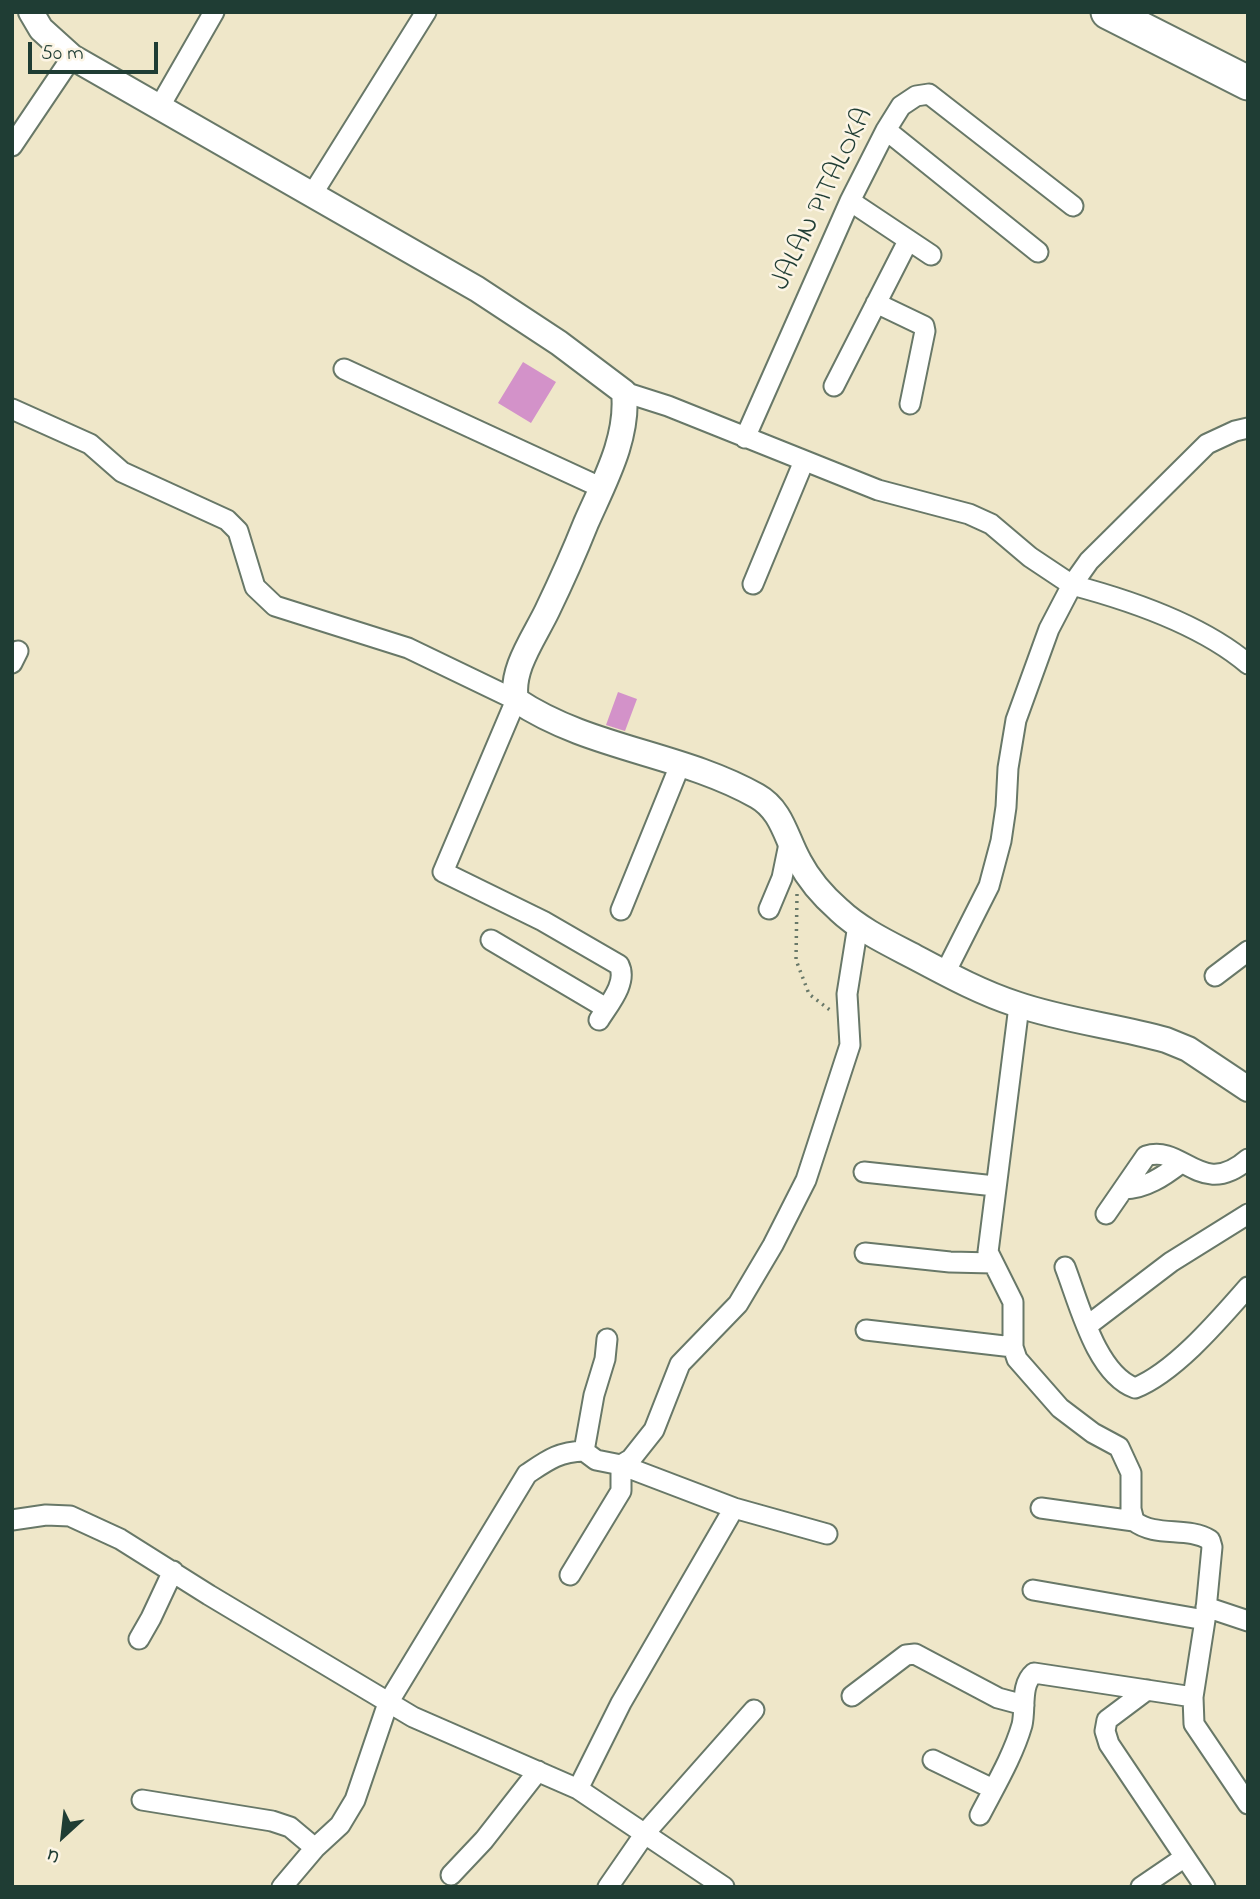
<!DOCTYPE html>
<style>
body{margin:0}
#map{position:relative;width:1260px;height:1899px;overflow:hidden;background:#efe7c9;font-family:"Indie Flower",sans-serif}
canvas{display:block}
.frame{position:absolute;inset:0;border:14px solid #1f3d34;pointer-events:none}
.north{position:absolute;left:28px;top:1801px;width:70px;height:70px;-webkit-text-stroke:5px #fcf5e5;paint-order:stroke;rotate:207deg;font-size:19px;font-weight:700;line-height:28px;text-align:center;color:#1f3d34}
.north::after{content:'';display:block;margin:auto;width:24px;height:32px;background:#1f3d34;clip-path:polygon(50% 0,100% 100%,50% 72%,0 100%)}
.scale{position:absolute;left:28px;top:42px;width:130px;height:32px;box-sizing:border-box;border:4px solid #1f3d34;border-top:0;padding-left:9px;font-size:21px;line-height:24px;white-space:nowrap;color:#1f3d34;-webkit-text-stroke:5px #fcf5e5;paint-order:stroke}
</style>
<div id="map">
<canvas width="1260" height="1899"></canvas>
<div class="frame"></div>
<div class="north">U</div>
<div class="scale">50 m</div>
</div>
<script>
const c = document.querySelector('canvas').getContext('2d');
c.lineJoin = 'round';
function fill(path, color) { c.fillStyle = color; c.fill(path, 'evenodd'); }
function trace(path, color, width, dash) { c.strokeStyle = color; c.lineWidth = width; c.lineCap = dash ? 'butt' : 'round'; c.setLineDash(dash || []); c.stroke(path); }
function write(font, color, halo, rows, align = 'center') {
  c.font = font + ' "Indie Flower",sans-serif'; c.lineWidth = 5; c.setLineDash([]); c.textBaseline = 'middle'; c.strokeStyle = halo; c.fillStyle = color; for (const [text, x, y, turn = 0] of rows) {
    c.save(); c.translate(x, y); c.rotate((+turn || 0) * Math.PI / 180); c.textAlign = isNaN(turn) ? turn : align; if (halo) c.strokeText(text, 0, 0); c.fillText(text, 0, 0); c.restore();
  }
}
fill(new Path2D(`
 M 523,362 L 556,382 L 531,423 L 498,403 Z
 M 618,692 L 637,699 L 625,731 L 606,725 Z`), '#d392c9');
const minor = new Path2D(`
 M 160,106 L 214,12
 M 886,130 L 1038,252
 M 12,146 L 72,57
 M 313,193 L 426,12
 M 850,201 L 931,255
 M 876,303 L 924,326 L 925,331 L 910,404
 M 344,369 L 602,488
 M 834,386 L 908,241
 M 624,392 L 668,406 L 878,490 L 969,514 L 991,524 L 1030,557 L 1072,585 L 1049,629 L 1016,720 L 1008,768 L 1006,807 L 1001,841 L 989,886 L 945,973
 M 12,409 L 90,444 L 122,472 L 227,520 L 238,531 L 255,587 L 275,606 L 408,648 L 516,700 L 443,872 L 543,921 L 619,965 C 628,983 608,1005 599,1020
 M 1248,428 L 1235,431 L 1207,444 L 1089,561 L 1072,585 C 1129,600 1202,625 1248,664
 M 745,438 L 850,201 L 886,130 L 901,106 L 916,96 L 929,94 L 1073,206
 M 753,584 L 804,461
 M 12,663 L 18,651
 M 769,909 L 782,878 L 790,839
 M 621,910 L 680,765
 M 491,940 L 606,1008
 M 1215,976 L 1248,951
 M 1019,1006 L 988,1252 L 1013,1302 L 1013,1347 L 1017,1359 L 1060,1408 L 1093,1433 L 1119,1447 L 1131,1473 L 1131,1509 L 1134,1521 C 1156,1538 1187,1526 1210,1540 L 1212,1547 L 1205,1620 L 1193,1697 L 1194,1724 L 1248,1804
 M 864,1172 L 995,1186
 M 1124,1189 C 1145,1189 1164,1176 1181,1163
 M 1106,1214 L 1146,1156 C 1183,1144 1201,1200 1248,1159
 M 865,1253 L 950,1262 L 993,1263
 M 1065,1267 C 1079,1303 1096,1374 1135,1388 C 1175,1372 1219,1320 1248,1287
 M 1087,1326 L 1171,1262 L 1248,1214
 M 866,1330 L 1013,1347
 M 584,1451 L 594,1395 L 605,1359 L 607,1339
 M 1041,1508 L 1134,1521
 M 12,1520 L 46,1515 L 70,1516 L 120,1539 L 209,1595 L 413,1717 L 578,1789 L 724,1887
 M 570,1575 L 621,1491 L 621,1465 L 734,1508 L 827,1534
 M 1033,1590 L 1205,1620
 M 1206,1607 L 1248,1621
 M 139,1639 L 151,1618 L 173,1571
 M 1147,1690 L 1107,1720 L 1105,1731 L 1109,1744 L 1205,1887
 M 852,1696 L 906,1655 L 915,1654 L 998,1698 L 1024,1705
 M 933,1760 L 993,1789
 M 578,1789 L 621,1703 L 734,1508
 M 142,1800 L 272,1821 L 290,1827 L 315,1848 L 340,1825 L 355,1800 L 388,1703 L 527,1474 C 548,1460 558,1452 584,1451 L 596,1460 L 621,1465 L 631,1459 L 654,1430 L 680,1364 L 738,1304 L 773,1245 L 806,1180 L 850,1045 L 847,994 L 858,925
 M 980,1815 C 995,1786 1013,1756 1022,1725 C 1026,1708 1020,1685 1034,1673 L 1193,1697
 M 451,1875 L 484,1840 L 538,1771
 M 282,1887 L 315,1848
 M 608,1887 L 646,1832 L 754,1710
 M 1141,1887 L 1185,1857`);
const tertiary = new Path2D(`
 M 31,12 L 41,29 L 72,57 L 477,289 L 559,343 L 624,392 C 629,438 604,482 586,523 C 574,553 561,582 547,611 C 534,638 510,670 516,700 C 589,749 681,753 757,796 C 782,810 786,838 799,861 C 809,880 823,896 839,910 C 859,929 886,942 911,955 C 945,973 979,992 1016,1004 C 1065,1021 1117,1026 1166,1040 L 1188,1049 L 1248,1089`);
const trunk = new Path2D(`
 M 1108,12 L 1248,83`);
trace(minor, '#687868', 23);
trace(tertiary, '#687868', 28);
trace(trunk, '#687868', 37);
trace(new Path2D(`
 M 797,894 L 796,960 L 809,994 L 830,1010`), '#687868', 3.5, [2, 5]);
trace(minor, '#fff', 19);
trace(tertiary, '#fff', 24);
trace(trunk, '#fff', 33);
write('28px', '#1f3d34', '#fcf5e5', [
 ["JALAN PITALOKA",824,200,-64]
]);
</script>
